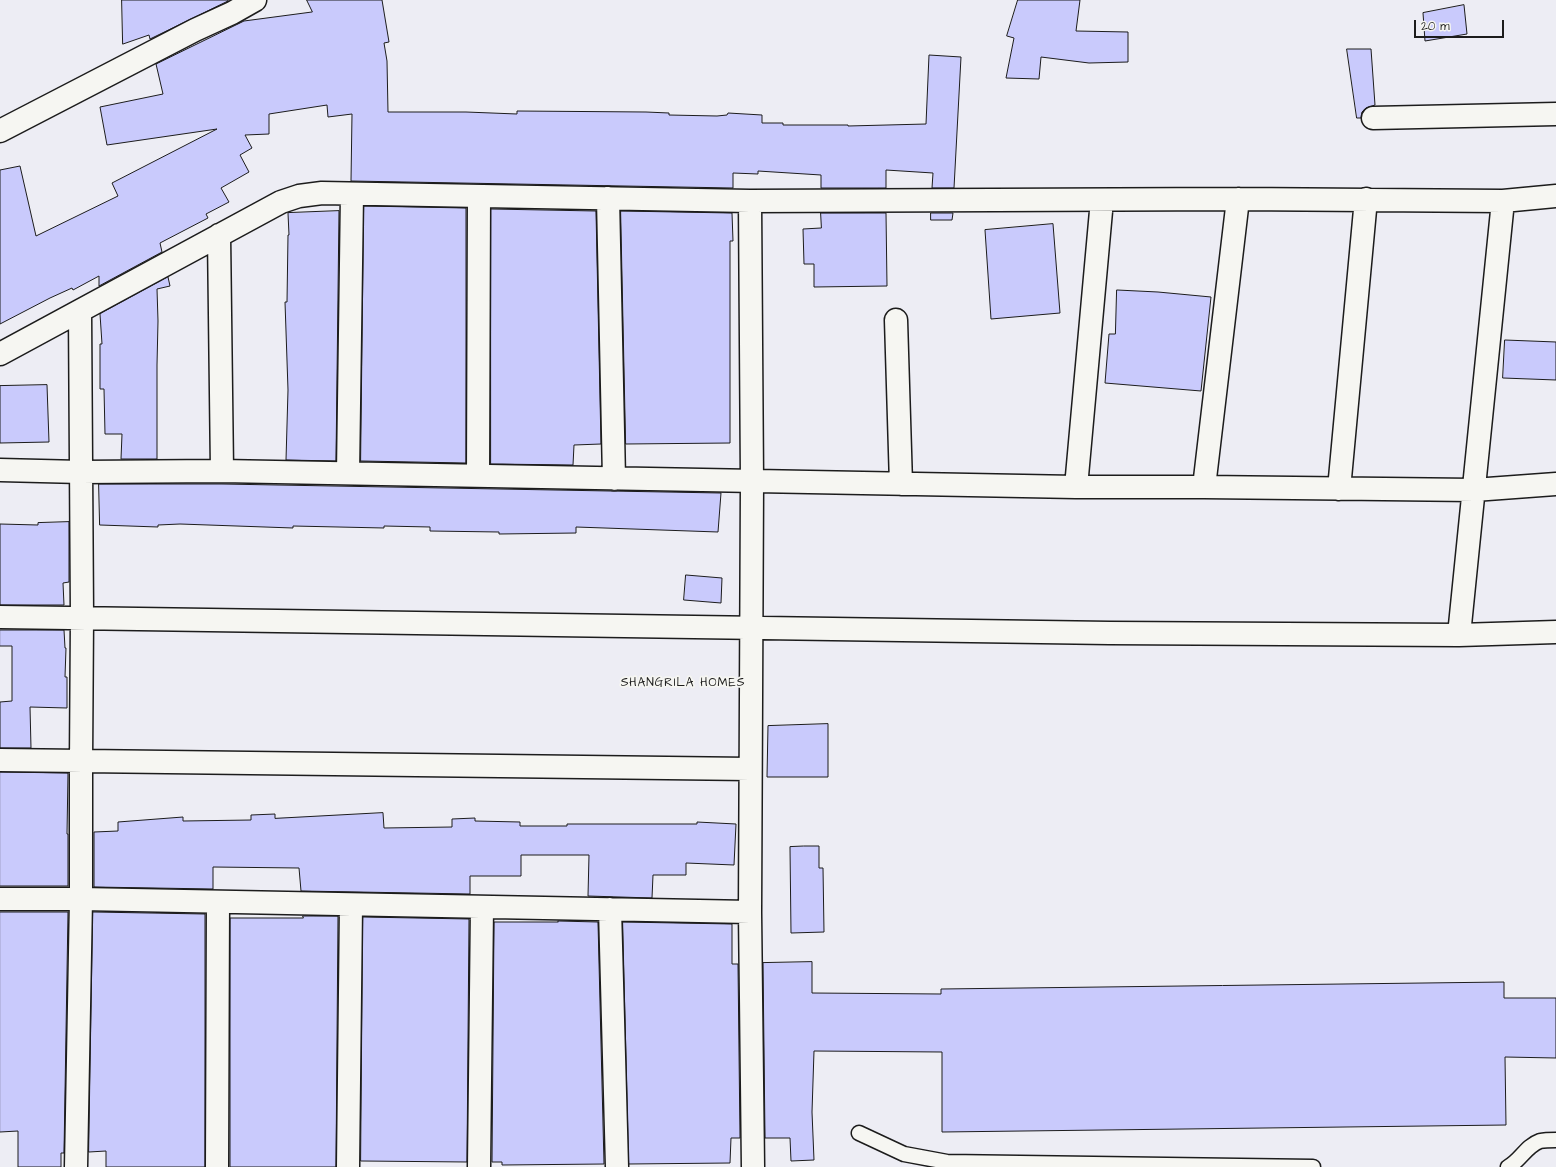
<!DOCTYPE html>
<style>
body{margin:0}
#map{position:relative;width:1556px;height:1167px;overflow:hidden;background:#ededf4;font-family:"Architects Daughter",sans-serif}
canvas{display:block}
.scale{position:absolute;left:1414px;top:20px;width:90px;height:18px;box-sizing:border-box;border:2px solid #1c1c1c;border-top:0;padding-left:5px;font-size:12px;line-height:14px;white-space:nowrap;color:#1c1c1c;-webkit-text-stroke:3px #f6f6f2;paint-order:stroke}
</style>
<div id="map">
<canvas width="1556" height="1167"></canvas>
<div class="scale">20 m</div>
</div>
<script>
const c = document.querySelector('canvas').getContext('2d');
c.lineJoin = 'round';
function fill(path, color) { c.fillStyle = color; c.fill(path, 'evenodd'); }
function trace(path, color, width, dash) { c.strokeStyle = color; c.lineWidth = width; c.lineCap = dash ? 'butt' : 'round'; c.setLineDash(dash || []); c.stroke(path); }
function write(font, color, halo, rows, align = 'center') {
  c.font = font + ' "Architects Daughter",sans-serif'; c.lineWidth = 3.5; c.setLineDash([]); c.textBaseline = 'middle'; c.strokeStyle = halo; c.fillStyle = color; for (const [text, x, y, turn = 0] of rows) {
    c.save(); c.translate(x, y); c.rotate((+turn || 0) * Math.PI / 180); c.textAlign = isNaN(turn) ? turn : align; if (halo) c.strokeText(text, 0, 0); c.fillText(text, 0, 0); c.restore();
  }
}
const building = new Path2D(`
 M 122,0 L 228,0 L 228,1 L 150,39 L 149,35 L 123,44 Z
 M 307,0 L 382,0 L 389,42 L 384,43 L 387,61 L 388,112 L 466,112 L 517,114 L 517,111 L 646,112 L 669,113 L 669,115 L 717,116 L 727,115 L 728,113 L 762,115 L 762,123 L 783,123 L 783,125 L 848,125 L 848,126 L 926,124 L 929,55 L 961,57 L 954,188 L 932,188 L 933,173 L 886,170 L 886,188 L 821,188 L 821,175 L 758,171 L 758,174 L 733,173 L 733,188 L 351,181 L 352,114 L 328,117 L 327,105 L 269,114 L 269,134 L 245,135 L 252,148 L 240,155 L 249,172 L 221,188 L 229,202 L 206,214 L 208,218 L 160,243 L 162,252 L 99,286 L 99,276 L 73,290 L 72,288 L 50,298 L 0,324 L 0,170 L 20,166 L 36,236 L 118,196 L 112,183 L 217,129 L 107,145 L 100,107 L 163,94 L 156,64 L 244,21 L 312,12 Z
 M 1018,0 L 1080,0 L 1076,31 L 1128,32 L 1128,62 L 1089,63 L 1041,57 L 1039,79 L 1006,78 L 1014,38 L 1007,36 Z
 M 1464,5 L 1467,34 L 1425,41 L 1423,13 Z
 M 1347,49 L 1371,49 L 1375,105 L 1366,108 L 1362,112 L 1361,118 L 1357,118 Z
 M 364,206 L 466,208 L 466,463 L 361,461 Z
 M 491,209 L 596,211 L 601,444 L 574,445 L 573,465 L 491,464 Z
 M 339,211 L 336,461 L 286,460 L 288,390 L 285,302 L 287,302 L 288,235 L 289,235 L 288,213 Z
 M 621,211 L 732,213 L 733,241 L 730,241 L 730,443 L 626,444 Z
 M 821,213 L 886,213 L 887,286 L 814,287 L 814,264 L 804,264 L 803,229 L 821,228 Z
 M 931,213 L 953,213 L 952,220 L 931,220 Z
 M 1053,224 L 1060,313 L 991,319 L 985,230 Z
 M 168,277 L 170,286 L 157,289 L 158,321 L 157,365 L 157,459 L 121,459 L 122,434 L 105,434 L 104,389 L 100,389 L 100,344 L 102,344 L 100,314 Z
 M 1117,290 L 1158,292 L 1211,297 L 1201,391 L 1105,383 L 1109,334 L 1115,334 Z
 M 1505,340 L 1556,342 L 1556,380 L 1503,378 Z
 M 47,385 L 49,442 L 0,443 L 0,386 Z
 M 99,484 L 222,484 L 721,493 L 718,532 L 576,527 L 576,533 L 499,534 L 499,532 L 430,531 L 430,527 L 384,526 L 384,528 L 293,526 L 293,528 L 180,524 L 158,525 L 158,527 L 100,525 Z
 M 69,522 L 69,582 L 63,583 L 64,605 L 0,605 L 0,524 L 38,525 L 38,523 Z
 M 686,575 L 722,578 L 721,603 L 684,600 Z
 M 0,630 L 64,630 L 65,648 L 66,648 L 65,677 L 67,677 L 67,708 L 30,707 L 31,748 L 0,748 L 0,702 L 12,701 L 12,646 L 0,646 Z
 M 828,724 L 828,777 L 767,777 L 768,726 Z
 M 0,772 L 68,773 L 67,834 L 68,834 L 68,886 L 0,886 Z
 M 383,813 L 384,828 L 452,827 L 452,819 L 475,818 L 475,821 L 520,822 L 520,826 L 567,826 L 567,824 L 697,824 L 697,822 L 736,824 L 734,865 L 686,863 L 686,875 L 653,875 L 652,898 L 588,896 L 589,855 L 521,855 L 521,876 L 470,876 L 470,894 L 301,891 L 299,868 L 213,867 L 213,889 L 94,887 L 94,832 L 118,831 L 118,822 L 183,817 L 183,821 L 251,820 L 251,815 L 275,814 L 275,818 Z
 M 804,846 L 819,846 L 819,868 L 823,868 L 824,932 L 791,933 L 790,847 Z
 M 0,912 L 68,912 L 64,1153 L 61,1153 L 61,1167 L 18,1167 L 18,1131 L 0,1132 Z
 M 93,912 L 205,914 L 205,1167 L 106,1167 L 106,1151 L 89,1152 Z
 M 303,916 L 338,916 L 336,1167 L 230,1167 L 230,918 L 303,918 Z
 M 363,917 L 469,919 L 467,1162 L 361,1161 Z
 M 558,921 L 598,922 L 604,1164 L 502,1165 L 502,1162 L 492,1162 L 494,922 L 558,922 Z
 M 623,922 L 732,924 L 732,964 L 738,964 L 740,1138 L 731,1138 L 730,1163 L 629,1164 Z
 M 812,962 L 812,993 L 941,994 L 941,989 L 1504,982 L 1504,998 L 1556,998 L 1556,1058 L 1505,1057 L 1506,1125 L 942,1132 L 942,1052 L 814,1051 L 812,1112 L 814,1160 L 791,1161 L 790,1138 L 765,1138 L 763,963 Z`);
fill(building, '#c9cafc');
trace(building, '#1c1c1c', 1);
const service = new Path2D(`
 M 859,1133 L 904,1154 L 947,1162 L 1313,1167
 M 1508,1167 C 1520,1161 1526,1146 1540,1141 C 1545,1140 1551,1140 1556,1140`);
const minor = new Path2D(`
 M 1373,118 L 1556,114
 M 0,131 L 195,30 L 232,13 L 255,0
 M 608,198 L 614,479
 M 750,201 L 752,482 L 750,912 L 753,1167
 M 219,235 L 222,471
 M 896,320 L 901,484
 M 0,354 L 281,202 L 299,196 L 322,193 L 750,201 L 1238,199 L 1503,201 L 1556,196
 M 0,470 L 81,472 L 222,471 L 1076,487 L 1204,487 L 1474,490 L 1556,484
 M 348,473 L 352,194
 M 478,476 L 479,196
 M 1076,487 L 1102,200
 M 1204,487 L 1238,199
 M 1339,489 L 1366,199
 M 0,617 L 1110,633 L 1459,635 L 1556,632
 M 1459,635 L 1503,201
 M 0,760 L 750,769
 M 0,899 L 81,899 L 750,912
 M 610,909 L 617,1167
 M 76,1167 L 81,899 L 81,762 L 82,617 L 80,311
 M 217,1167 L 218,902
 M 348,1167 L 351,905
 M 479,1167 L 482,907`);
trace(service, '#1c1c1c', 17);
trace(minor, '#1c1c1c', 25);
trace(service, '#f6f6f2', 14);
trace(minor, '#f6f6f2', 22);
c.letterSpacing = '1px';
write('12px', '#1c1c1c', '#f6f6f2', [
 ["SHANGRILA HOMES",683,683]
]);
c.letterSpacing = '0px';
</script>
